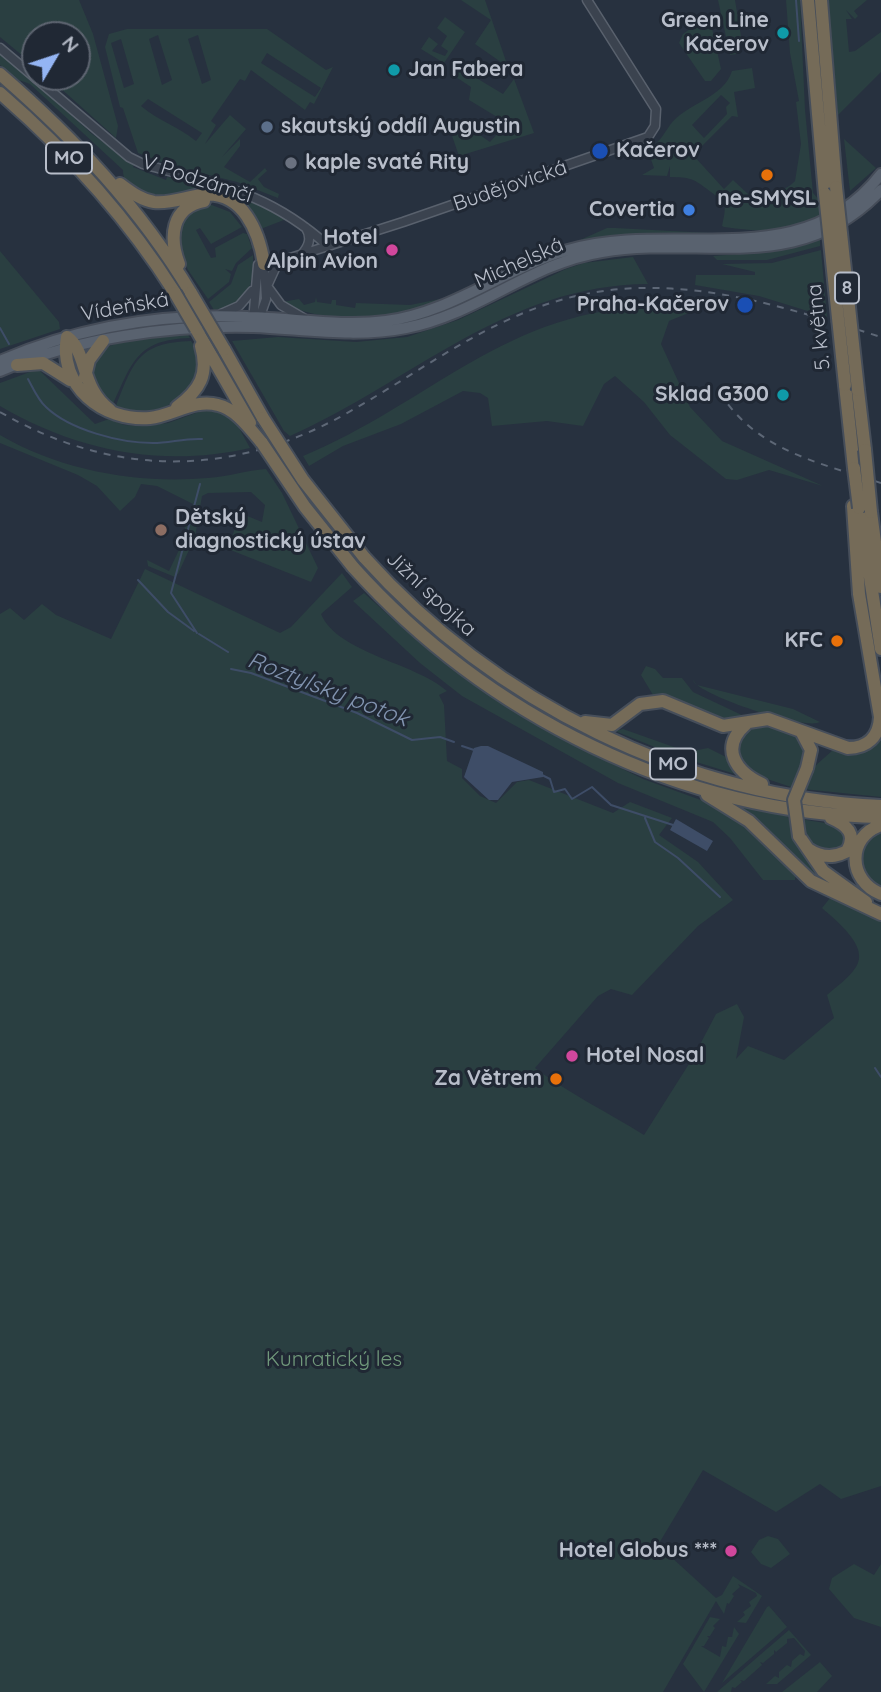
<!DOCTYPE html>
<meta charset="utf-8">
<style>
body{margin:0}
#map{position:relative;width:881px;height:1692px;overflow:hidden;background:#27313f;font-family:Quicksand,sans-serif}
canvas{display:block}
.north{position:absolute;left:21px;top:21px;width:70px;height:70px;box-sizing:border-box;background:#202834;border:2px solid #5d6470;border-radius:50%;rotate:51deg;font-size:19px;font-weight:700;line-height:28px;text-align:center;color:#b8beca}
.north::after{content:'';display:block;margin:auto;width:24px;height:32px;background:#94b5f3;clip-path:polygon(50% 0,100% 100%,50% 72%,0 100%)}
</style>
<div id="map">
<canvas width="881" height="1692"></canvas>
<div class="north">N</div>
</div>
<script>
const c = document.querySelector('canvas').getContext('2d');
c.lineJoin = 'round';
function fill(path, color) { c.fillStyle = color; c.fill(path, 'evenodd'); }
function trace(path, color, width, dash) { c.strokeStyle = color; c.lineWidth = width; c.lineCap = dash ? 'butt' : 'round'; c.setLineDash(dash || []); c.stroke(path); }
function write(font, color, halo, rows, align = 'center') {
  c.font = font + ' Quicksand,sans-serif'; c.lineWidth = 6; c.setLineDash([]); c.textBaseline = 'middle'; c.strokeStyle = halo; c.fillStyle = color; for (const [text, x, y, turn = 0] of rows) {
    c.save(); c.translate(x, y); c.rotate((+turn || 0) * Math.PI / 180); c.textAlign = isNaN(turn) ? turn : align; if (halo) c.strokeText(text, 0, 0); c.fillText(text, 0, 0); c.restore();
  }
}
fill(new Path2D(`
 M 0,0 L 79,0 L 93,34 L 118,126 L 116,138 L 48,77 L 77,77 L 77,35 L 35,35 L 35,66 L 0,37 Z
 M 461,0 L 485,0 L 508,67 L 475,44 L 491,20 Z
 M 718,0 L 735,0 L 742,42 L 736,43 L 737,54 L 730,55 Z
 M 786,0 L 800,0 L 805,110 L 813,193 L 831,213 C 790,233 769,233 724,227 L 722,226 C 728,201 725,203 707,189 C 691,177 690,178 670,177 L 670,166 L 667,176 L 642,175 L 654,168 L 647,148 C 660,143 663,135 670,125 C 685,104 724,98 732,71 L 752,68 L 755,88 L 734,92 L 738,117 L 732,116 L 693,155 L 724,189 L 733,180 L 748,194 C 764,194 783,194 795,181 L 801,144 L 796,102 L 799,101 L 790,53 ZM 721,95 L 730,103 L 726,107 L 727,114 L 704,138 L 692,125 Z
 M 828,0 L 867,0 L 854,11 L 858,16 L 855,19 L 846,10 L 852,19 L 846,19 L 849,52 L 855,51 L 881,32 L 881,72 L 838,115 Z
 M 445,17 L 465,32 L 444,63 L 421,49 L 429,37 L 438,44 L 432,51 L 445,56 L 448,51 L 441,46 L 447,36 L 437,28 Z
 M 704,19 L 710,19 L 721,69 L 711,81 L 705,81 L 679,43 L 683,34 Z
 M 127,29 L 267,29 L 326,70 L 333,67 L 314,104 L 310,102 L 305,110 L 251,70 L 245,81 L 240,79 L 211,121 L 216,125 L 205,144 L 230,115 L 246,129 L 222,157 L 240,139 L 240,146 L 224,167 L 250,182 L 265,168 L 267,171 L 258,179 L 264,187 L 279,194 L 278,198 L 237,182 L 169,165 L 138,153 L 123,108 L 120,107 L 105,47 L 109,34 ZM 158,35 L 172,80 L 162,85 L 149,39 ZM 198,35 L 211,80 L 202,84 L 188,39 ZM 121,39 L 134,84 L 124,88 L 111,43 ZM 267,53 L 321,88 L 315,97 L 261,63 ZM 148,99 L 202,133 L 196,141 C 177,126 159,121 141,106 Z
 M 0,51 L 92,134 L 134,165 L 133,167 L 166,180 L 167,177 C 214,184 246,197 289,218 L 258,230 C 247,218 233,199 219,191 C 196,179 169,208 134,187 C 126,183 123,179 123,170 L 30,84 L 16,79 L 0,65 Z
 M 458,67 L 503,94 L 514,79 L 534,133 L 459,156 L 449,127 C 463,119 478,134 490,142 L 507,123 L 469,100 L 471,87 L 453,75 Z
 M 844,139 L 876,168 L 850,191 Z
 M 209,204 L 230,212 L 242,227 L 211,244 L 200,228 L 196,230 L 211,258 L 216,257 L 215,248 L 243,233 L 247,234 L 252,248 L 236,263 L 232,271 L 225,269 L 231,274 L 229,282 L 208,299 L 188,270 L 175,241 L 187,212 Z
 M 607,228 L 615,228 L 728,234 L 569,245 Z
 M 820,238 L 820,246 L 767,260 L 717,260 L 713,256 L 775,251 Z
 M 821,250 L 827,317 L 759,296 L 695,285 L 696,275 L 755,275 L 755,272 L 722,264 L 772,263 Z
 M 0,251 L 59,322 L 60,329 L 0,349 Z
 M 253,255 C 254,287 248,305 214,310 L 209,302 L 231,284 L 238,265 Z
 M 633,257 L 648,284 C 506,285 413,381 290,436 L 284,431 L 232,341 L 278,337 L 356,342 L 407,337 L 458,320 L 566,269 L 584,263 Z
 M 316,297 L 317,302 L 331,304 L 332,300 L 336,300 L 336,305 L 355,308 L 356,303 L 410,305 L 450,297 C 409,320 323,327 282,302 L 299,299 L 304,305 L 315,302 Z
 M 656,307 L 696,310 L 669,321 L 661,344 L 690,407 L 722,441 L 823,486 L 769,470 L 737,480 L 726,479 L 670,435 L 644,402 L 615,376 L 604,384 L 583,426 L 547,421 L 492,426 L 488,398 L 480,393 L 463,391 L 401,424 L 343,446 L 309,466 L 303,456 C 429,404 509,307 656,307 Z
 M 187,333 L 190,338 C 137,340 133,361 113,404 C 102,399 99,390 94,379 C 75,337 164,335 187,333 Z
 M 191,341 L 200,354 L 198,380 C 173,406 153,421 116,406 C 134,360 139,343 191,341 Z
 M 38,369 L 95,424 L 109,419 L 124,425 L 141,426 L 168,423 L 204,410 L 214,410 L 233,417 L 250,448 C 162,468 77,451 0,406 L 0,383 Z
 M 0,435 C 62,471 137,484 208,478 C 228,477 247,470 266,469 L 282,493 L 318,568 L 311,582 L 228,549 L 240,513 L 262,522 L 265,505 L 251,492 L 208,493 L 202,496 L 195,537 L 178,574 L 175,577 L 148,566 L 147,560 L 169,571 L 187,533 L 184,526 L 193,504 L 157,486 L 141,484 L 135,497 L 120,511 L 97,486 L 78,475 L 0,443 Z
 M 145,569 L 280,633 L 291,627 L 342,573 L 352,587 L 321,614 C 337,653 416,663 447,691 L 439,695 L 444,705 L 447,761 L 462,769 L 462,778 L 480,796 L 496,803 L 517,782 L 529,780 L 613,813 L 630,802 L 672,818 L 659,835 L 698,862 L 733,900 L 698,926 L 632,995 L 611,989 L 598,996 L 535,1068 C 570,1094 607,1112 644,1135 L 694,1056 L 716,1014 L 737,1004 L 744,1017 L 736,1059 L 748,1046 L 784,1060 L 834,1018 L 827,995 C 836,987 849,978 856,967 C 870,946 835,920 822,908 L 830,898 L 881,920 L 881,1486 L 841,1499 L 820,1484 L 776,1512 L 703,1470 L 658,1545 L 716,1598 L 722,1595 L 733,1576 L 762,1596 L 746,1623 L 737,1622 L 745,1615 L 743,1612 L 751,1606 L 749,1602 L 757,1596 L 756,1593 L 738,1584 L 740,1587 L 732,1594 L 734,1596 L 729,1604 L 727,1603 L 724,1614 L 716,1601 L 663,1692 L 0,1692 L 0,614 L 10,608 L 24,620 L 42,604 L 56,615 L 111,639 Z
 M 364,593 L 396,622 L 485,691 L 528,719 L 598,757 L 643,779 L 720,807 L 741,821 L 795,872 L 795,880 L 763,880 L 730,838 L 713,822 L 618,783 L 462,696 L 420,663 L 353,601 Z
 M 646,666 L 655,669 L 663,678 L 682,678 L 693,692 L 746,717 L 733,724 L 653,695 L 641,675 Z
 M 693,680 L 697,685 L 793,709 L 820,722 C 805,731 696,694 693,680 Z
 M 764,723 L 797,734 L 801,745 L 807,745 L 803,765 L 791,787 L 746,772 L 735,746 L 749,727 Z
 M 623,729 L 688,752 L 708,748 L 726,757 L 735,774 L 677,756 L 615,731 Z
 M 881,734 L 881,797 L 803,789 L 815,766 L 833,750 C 853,751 872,758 881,734 Z
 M 744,807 L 787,815 L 799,848 L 833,887 L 813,875 L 743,810 Z
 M 800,819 L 838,825 L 847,833 L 843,848 L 828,853 L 812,847 Z
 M 881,830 L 881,889 C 865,883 860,865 861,850 Z
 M 768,1536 L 778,1539 L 790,1554 L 771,1568 L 761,1564 L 751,1552 L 759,1540 Z
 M 854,1564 L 874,1575 L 881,1564 L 881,1627 L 854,1618 L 829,1589 L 832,1578 Z
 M 769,1606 L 787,1627 L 722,1683 L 767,1607 Z
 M 710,1617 L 720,1619 L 713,1626 L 715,1628 L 710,1636 L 707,1636 L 709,1638 L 704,1646 L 701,1646 L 720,1657 L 722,1646 L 726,1647 L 728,1637 L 732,1637 L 734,1627 L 739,1634 L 704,1692 L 683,1664 Z
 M 789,1630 L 811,1655 L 777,1684 L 766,1684 L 775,1676 L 779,1678 L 779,1672 L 787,1665 L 791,1667 L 792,1661 L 800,1654 L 804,1656 L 805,1651 L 794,1638 L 787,1639 L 787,1643 L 776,1652 L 774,1650 L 774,1654 L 763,1663 L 760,1662 L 762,1665 L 744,1681 L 740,1680 L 742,1682 L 735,1688 L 732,1687 L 731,1692 L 717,1692 Z
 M 820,1662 L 832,1676 L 817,1692 L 782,1692 Z`), '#2a3f41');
fill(new Path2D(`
 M 481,746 L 488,746 L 543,772 L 543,777 L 512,782 L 498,800 L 489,800 L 464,777 L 474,748 Z
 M 676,819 L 713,841 L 707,851 L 670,830 Z`), '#3e4d67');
trace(new Path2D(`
 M 796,0 L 799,41
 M 0,328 L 9,344
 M 28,379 C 33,388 38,400 46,407 C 70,430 120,443 153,443 C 170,443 184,438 202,439
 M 138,580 L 168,612 L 194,631
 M 197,633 L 171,593 L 200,484
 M 199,634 L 228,652
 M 231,669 L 251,673 L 357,713 L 412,740 L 440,737 L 454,742
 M 846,740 L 859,741
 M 462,746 L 474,750
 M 542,775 L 550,779 L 554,792 L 565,789 L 572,799 L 592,787 L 611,805 L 673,825
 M 645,818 L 655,842 L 678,858 L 720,897
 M 875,1068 L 881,1077`), '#3e4d67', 2);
const minor = new Path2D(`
 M 0,48 L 129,157 L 143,164 C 218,185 268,192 328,246
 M 302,254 C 309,246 312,238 306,228
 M 278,262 L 267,286 L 281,305 L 305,319
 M 221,314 L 239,306 L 252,291
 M 259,319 L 266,299 L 264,264
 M 253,321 L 258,265 L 281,261 L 403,222 L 648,137 L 655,126 L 656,109 L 587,0`);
const major = new Path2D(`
 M 0,361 C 79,327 163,313 248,317 C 294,318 341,327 386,321 C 453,312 505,268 568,250 C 675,219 801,277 881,174
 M 0,371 C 77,338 169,325 253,327 C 303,329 356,338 406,328 C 476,315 531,263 602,252 C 704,235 799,277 881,190`);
const highway = new Path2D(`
 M 808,0 L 825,194
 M 821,0 L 836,187
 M 0,74 C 75,139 140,208 191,293
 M 0,93 C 68,152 127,217 175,293
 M 120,184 C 131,192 141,200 154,202 C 170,204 186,197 202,195 C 243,190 259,232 264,264
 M 179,264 C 169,238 171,207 204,201
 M 196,329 L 250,423
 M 224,349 L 263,418
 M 17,365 L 43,363 L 70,380
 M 85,377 L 89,360 L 103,341
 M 845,385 L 854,468
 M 858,390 L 865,450
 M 177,407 C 200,390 209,374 201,346
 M 110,410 C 80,388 88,352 67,337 C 58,386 103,422 150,418 C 172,416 195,398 218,405 C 236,409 250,429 262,443
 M 860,512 L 881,649
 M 871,512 L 881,587
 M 364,557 C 495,703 684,797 881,806
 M 353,567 C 486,715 680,813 881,817
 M 585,722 L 612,725 L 640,704 L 663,701 L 723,726 L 768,719 L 848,748 C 867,748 879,737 880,717 L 859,594 L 853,506
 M 746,724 C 719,748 736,772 762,784
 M 801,731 L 811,750 L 807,768
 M 707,795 L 749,821 L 811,881 L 881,914
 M 831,818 C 847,825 857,834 847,851
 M 881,825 C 846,837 848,881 881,894
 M 799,836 L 823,871 L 866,902
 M 808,849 C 826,861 843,857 858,843`);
trace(minor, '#59616d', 11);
trace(major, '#454c58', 14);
trace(highway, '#464e5a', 16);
trace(minor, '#3b434f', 8);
trace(major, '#59626f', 10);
trace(highway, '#756b58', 12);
trace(new Path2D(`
 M 720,393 C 757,451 820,463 881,483
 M 0,412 C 118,480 239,477 356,408 C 427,367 494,315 576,296 C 680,272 782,306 881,337`), '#5d6776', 2, [7, 7]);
const highwayBridge = new Path2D(`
 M 836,187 L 858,390
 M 825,194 L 845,385
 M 175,293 L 196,329
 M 191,293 L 224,349
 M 263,418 L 303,480 L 364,557
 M 262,443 L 305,507 L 353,567
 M 865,450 L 871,512
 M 854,468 L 859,508
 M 799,836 L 794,800 L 807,768`);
trace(highwayBridge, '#464e5a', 16, []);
trace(highwayBridge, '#756b58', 12);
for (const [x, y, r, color] of [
 [783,33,7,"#0f9aa8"],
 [394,70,7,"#0f9aa8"],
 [267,127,7,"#5c6f8a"],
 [600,151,9,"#1a4fb4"],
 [291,163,7,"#6b7280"],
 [767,175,7,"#e8710a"],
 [689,210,7,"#3f7fe0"],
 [392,250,7,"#d1479c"],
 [745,305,9,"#1a4fb4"],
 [783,395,7,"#0f9aa8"],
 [161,530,7,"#8d6e63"],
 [837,641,7,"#e8710a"],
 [572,1056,7,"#d1479c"],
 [556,1079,7,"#e8710a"],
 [731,1551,7,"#d1479c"]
]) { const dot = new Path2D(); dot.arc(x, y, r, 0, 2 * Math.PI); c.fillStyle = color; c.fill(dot); trace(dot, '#202834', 2.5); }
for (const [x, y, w] of [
 [69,158,46],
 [847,288,24],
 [673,764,46]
]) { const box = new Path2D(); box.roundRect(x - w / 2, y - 15.5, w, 31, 5); c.fillStyle = '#202834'; c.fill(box); trace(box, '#b8beca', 2); }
write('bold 19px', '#b8beca', null, [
 ["MO",69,158],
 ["8",847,288],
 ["MO",673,764]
]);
write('bold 21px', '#b8beca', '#202834', [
 ["Green Line",769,21],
 ["Kačerov",769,45],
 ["Jan Fabera",408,70,"left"],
 ["skautský oddíl Augustin",281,127,"left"],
 ["Kačerov",616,151,"left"],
 ["kaple svaté Rity",305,163,"left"],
 ["ne-SMYSL",767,199,"center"],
 ["Covertia",675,210],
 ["Hotel",378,238],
 ["Alpin Avion",378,262],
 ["Praha-Kačerov",729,305],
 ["Sklad G300",769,395],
 ["Dětský",175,518,"left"],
 ["diagnostický ústav",175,542,"left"],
 ["KFC",823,641],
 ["Hotel Nosal",586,1056,"left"],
 ["Za Větrem",542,1079],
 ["Hotel Globus ***",717,1551]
], 'right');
write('21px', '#b8beca', '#202834', [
 ["V Podzámčí",197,179,18],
 ["Budějovická",510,186,-19],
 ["Michelská",519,263,-24],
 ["Vídeňská",125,307,-10],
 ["5. května",819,327,-96],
 ["Jižní spojka",431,594,43]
]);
write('21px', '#70997b', '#202834', [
 ["Kunratický les",334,1360]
]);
write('italic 23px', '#8193af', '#202834', [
 ["Roztylský potok",328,690,21]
]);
</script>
